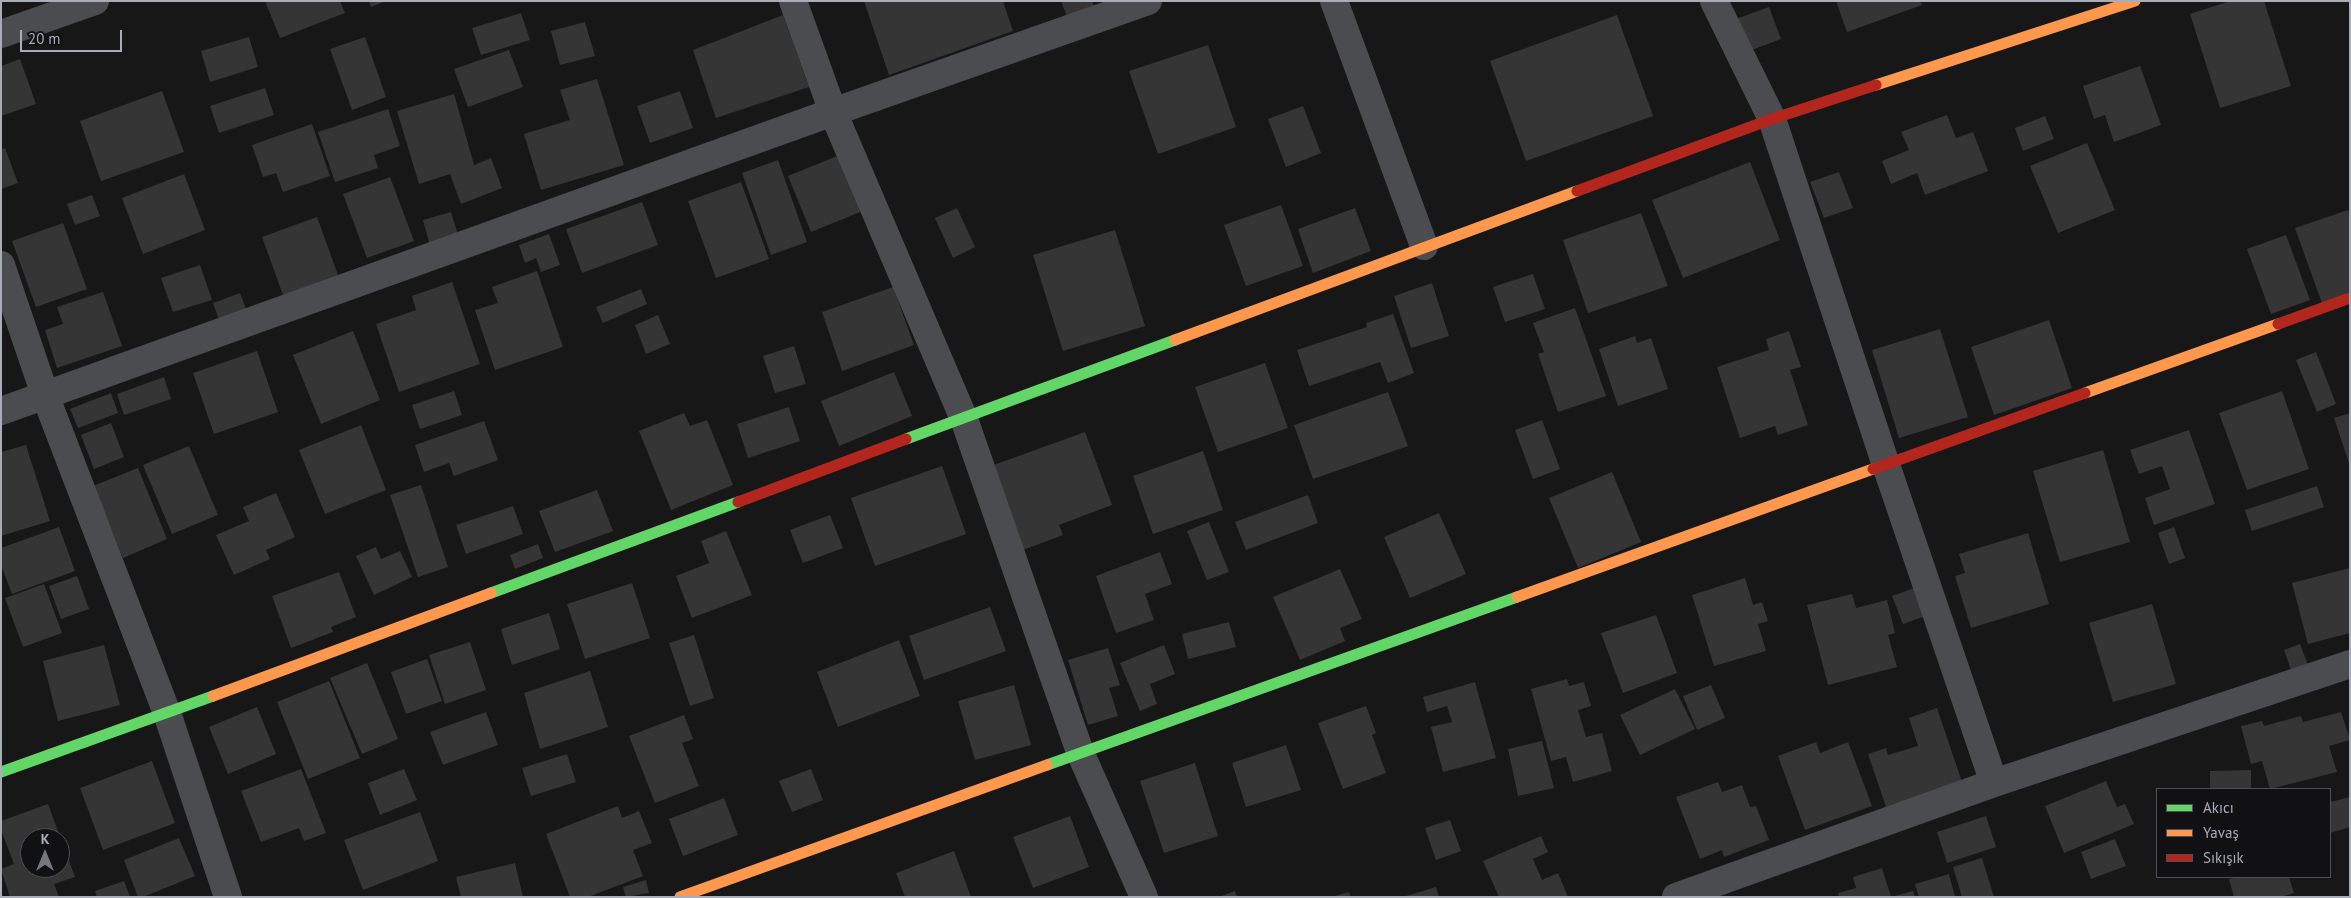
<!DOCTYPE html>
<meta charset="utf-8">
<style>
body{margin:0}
#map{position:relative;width:2351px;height:898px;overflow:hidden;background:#171717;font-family:"PT Sans",sans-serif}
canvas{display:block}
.frame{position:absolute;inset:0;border:2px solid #a8adb8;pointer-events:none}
.legend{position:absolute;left:2156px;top:788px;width:175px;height:90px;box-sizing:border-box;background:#111113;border:1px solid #4d4f55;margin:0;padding:6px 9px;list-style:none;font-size:15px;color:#a8adb8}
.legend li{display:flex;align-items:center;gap:10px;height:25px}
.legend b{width:25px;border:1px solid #4d4f55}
.north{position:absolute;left:20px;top:828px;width:50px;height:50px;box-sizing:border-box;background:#111113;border:1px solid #4d4f55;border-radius:50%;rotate:0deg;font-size:14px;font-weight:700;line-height:20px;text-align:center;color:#a8adb8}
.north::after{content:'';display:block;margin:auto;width:18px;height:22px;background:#757880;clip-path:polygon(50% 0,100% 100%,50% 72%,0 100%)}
.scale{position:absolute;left:20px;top:30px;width:102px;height:22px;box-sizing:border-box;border:2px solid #a8adb8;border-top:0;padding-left:6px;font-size:15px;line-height:18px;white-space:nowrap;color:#a8adb8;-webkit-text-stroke:4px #111113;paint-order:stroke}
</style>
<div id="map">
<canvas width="2351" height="898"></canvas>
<div class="frame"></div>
<ul class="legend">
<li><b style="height:6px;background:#63d668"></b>Akıcı</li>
<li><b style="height:6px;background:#ff974d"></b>Yavaş</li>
<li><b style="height:6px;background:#b3261e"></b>Sıkışık</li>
</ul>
<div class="north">K</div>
<div class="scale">20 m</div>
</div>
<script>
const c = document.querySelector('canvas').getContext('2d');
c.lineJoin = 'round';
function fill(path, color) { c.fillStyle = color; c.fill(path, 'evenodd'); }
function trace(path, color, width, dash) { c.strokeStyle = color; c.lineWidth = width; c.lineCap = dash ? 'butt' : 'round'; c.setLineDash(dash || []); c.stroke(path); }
fill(new Path2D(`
 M 265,1 L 340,1 L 345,13 L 280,38 Z
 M 369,1 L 386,1 L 371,7 Z
 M 864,1 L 1003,1 L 1013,31 L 889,75 Z
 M 1061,1 L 1092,1 L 1097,13 L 1070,24 Z
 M 1836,1 L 1920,1 L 1922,5 L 1847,32 Z
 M 2230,1 L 2264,1 L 2291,86 L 2220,108 L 2190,14 Z
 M 1769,7 L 1781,39 L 1749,51 L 1736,19 Z
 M 521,13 L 530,40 L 481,55 L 472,28 Z
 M 783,15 L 809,87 L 716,118 L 693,50 Z
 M 1617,15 L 1653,116 L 1526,161 L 1490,61 Z
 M 585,22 L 595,56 L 560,65 L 551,31 Z
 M 249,37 L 258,67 L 210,82 L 201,51 Z
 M 365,37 L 386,97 L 352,110 L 330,49 Z
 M 1208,45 L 1236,127 L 1158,154 L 1129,71 Z
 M 509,50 L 523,87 L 468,107 L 454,69 Z
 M 20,59 L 36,104 L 1,116 L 1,66 Z
 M 2140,66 L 2161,125 L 2114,142 L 2105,115 L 2094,119 L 2083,86 Z
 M 597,79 L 624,165 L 541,190 L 524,134 L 570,120 L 560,90 Z
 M 265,88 L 274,115 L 219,133 L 210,106 Z
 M 162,91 L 184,152 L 101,181 L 80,121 Z
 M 680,91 L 693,128 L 650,143 L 637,106 Z
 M 454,94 L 474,165 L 491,158 L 502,188 L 461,204 L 450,174 L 419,184 L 397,111 Z
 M 1303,106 L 1321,153 L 1286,167 L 1268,119 Z
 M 388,109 L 400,146 L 374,155 L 378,168 L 335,182 L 318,132 Z
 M 1947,115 L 1956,138 L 1973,132 L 1988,171 L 1925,195 L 1917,173 L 1891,184 L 1882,161 L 1909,150 L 1901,132 Z
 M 2045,116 L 2054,139 L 2023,151 L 2015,128 Z
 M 312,124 L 330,176 L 283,192 L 276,173 L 263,177 L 252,145 Z
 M 2087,143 L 2115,210 L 2058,233 L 2030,166 Z
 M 5,148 L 18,183 L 1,189 L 1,150 Z
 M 847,152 L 870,208 L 811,232 L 788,176 Z
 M 778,160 L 807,242 L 771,255 L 742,173 Z
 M 1750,162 L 1780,240 L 1683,278 L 1652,200 Z
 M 1839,172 L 1853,208 L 1824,218 L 1810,182 Z
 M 184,174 L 205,230 L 143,254 L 122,198 Z
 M 390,177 L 414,241 L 367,258 L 343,194 Z
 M 741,182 L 769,259 L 716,278 L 688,201 Z
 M 92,195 L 100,216 L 75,225 L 67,204 Z
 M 642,202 L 658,245 L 582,273 L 566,229 Z
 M 1281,205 L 1303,266 L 1246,286 L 1224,225 Z
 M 957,208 L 975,247 L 953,258 L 935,218 Z
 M 1355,208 L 1371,251 L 1313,273 L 1298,229 Z
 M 2348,210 L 2350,216 L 2350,296 L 2323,306 L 2295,228 Z
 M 451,212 L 459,238 L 430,246 L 423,220 Z
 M 1641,213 L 1668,286 L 1588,313 L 1563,240 Z
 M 317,217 L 342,286 L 287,306 L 262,237 Z
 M 63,223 L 87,289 L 36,307 L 12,241 Z
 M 1115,230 L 1145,326 L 1063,351 L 1033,255 Z
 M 549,234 L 560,265 L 541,272 L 536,258 L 525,263 L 519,245 Z
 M 2286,235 L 2310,300 L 2271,314 L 2247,249 Z
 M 200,265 L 212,300 L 173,312 L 161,278 Z
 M 537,271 L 563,347 L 495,370 L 475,310 L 498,303 L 492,287 Z
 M 1533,274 L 1545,309 L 1505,322 L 1493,287 Z
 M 452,282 L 480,364 L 399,392 L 376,324 L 416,310 L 412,296 Z
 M 1432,283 L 1449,336 L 1411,348 L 1394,296 Z
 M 893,287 L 914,345 L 842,371 L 822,312 Z
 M 641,289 L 647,304 L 603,323 L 596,307 Z
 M 103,292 L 122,346 L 57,368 L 45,330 L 63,324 L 57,307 Z
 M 240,293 L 246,309 L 219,320 L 213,303 Z
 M 1575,308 L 1606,396 L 1558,412 L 1538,354 L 1544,352 L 1533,323 Z
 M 1393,314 L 1414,373 L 1388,383 L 1380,362 L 1309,386 L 1297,350 L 1367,327 L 1366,323 Z
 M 658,315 L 670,344 L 646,354 L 635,325 Z
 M 2049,320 L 2072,388 L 1994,415 L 1971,347 Z
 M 1940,329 L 1968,417 L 1899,438 L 1872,350 Z
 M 353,331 L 380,400 L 321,424 L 293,355 Z
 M 1789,331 L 1801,367 L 1790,370 L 1808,425 L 1778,435 L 1775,426 L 1740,438 L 1717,367 L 1769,350 L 1766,339 Z
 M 1635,336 L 1637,343 L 1651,338 L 1668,389 L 1618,406 L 1599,349 Z
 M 794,346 L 806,384 L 775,393 L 763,356 Z
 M 257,351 L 278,412 L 214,434 L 193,373 Z
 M 2316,352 L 2336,404 L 2317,412 L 2296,360 Z
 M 1265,363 L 1288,428 L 1218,452 L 1195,387 Z
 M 894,372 L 912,416 L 839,446 L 821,401 Z
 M 164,377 L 171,399 L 124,415 L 117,394 Z
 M 454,391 L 462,415 L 420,429 L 412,405 Z
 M 2282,391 L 2309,469 L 2247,490 L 2219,413 Z
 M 1388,392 L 1408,446 L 1313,479 L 1294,425 Z
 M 111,393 L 118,413 L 78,428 L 70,409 Z
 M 789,407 L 800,441 L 748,458 L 737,424 Z
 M 684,413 L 690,426 L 707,420 L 733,485 L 671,510 L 639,431 Z
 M 2350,413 L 2350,463 L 2349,463 L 2334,418 Z
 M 1542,420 L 1560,469 L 1533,479 L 1515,430 Z
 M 484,421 L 498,460 L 454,476 L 449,463 L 424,472 L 415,445 Z
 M 111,423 L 124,457 L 94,469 L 81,435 Z
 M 361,425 L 386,490 L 325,514 L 299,450 Z
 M 2189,430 L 2215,504 L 2154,525 L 2145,498 L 2170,489 L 2162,466 L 2139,474 L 2130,450 Z
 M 1085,432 L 1112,505 L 1059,525 L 1063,535 L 1023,550 L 991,466 Z
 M 26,445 L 50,521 L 1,536 L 1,452 Z
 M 189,446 L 218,515 L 172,534 L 143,465 Z
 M 2103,450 L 2130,542 L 2060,562 L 2033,471 Z
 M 1203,451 L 1223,510 L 1153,534 L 1133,476 Z
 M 942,466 L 966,534 L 875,566 L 851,498 Z
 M 138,468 L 167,539 L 123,558 L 93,486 Z
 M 1612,472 L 1641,542 L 1578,568 L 1549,498 Z
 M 421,485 L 448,567 L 418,577 L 390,495 Z
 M 2317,486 L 2324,507 L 2252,531 L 2245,510 Z
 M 597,490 L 613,531 L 555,552 L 539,511 Z
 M 276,493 L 295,537 L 266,550 L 270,559 L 234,575 L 216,535 L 249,521 L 243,507 Z
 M 1308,495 L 1318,523 L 1246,550 L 1235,522 Z
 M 513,506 L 523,534 L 466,554 L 456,525 Z
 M 1439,513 L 1466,574 L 1410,598 L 1384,537 Z
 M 830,515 L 843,548 L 803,563 L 790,530 Z
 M 1209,522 L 1229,572 L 1207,580 L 1187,531 Z
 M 59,527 L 75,571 L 12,594 L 1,565 L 1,548 Z
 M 2174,527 L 2185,558 L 2169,564 L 2158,533 Z
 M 726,531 L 752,595 L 692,618 L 676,576 L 709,563 L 701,541 Z
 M 2028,533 L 2049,604 L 1971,628 L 1955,576 L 1965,573 L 1959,554 Z
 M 538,544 L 543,558 L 515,569 L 510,555 Z
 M 376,547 L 381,559 L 400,551 L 412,577 L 374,595 L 356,556 Z
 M 1160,552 L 1172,584 L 1145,594 L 1154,620 L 1116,633 L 1096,576 Z
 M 2350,568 L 2350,633 L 2308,644 L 2292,583 Z
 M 1340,569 L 1362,619 L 1340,628 L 1345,641 L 1300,660 L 1273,597 Z
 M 339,572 L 356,617 L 331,627 L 333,632 L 291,648 L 272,596 Z
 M 77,576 L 89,609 L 61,619 L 49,586 Z
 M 1745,578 L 1753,605 L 1762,602 L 1768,621 L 1758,624 L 1766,651 L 1714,666 L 1692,595 Z
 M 632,583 L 650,638 L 585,659 L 567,604 Z
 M 44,584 L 62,633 L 23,647 L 5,598 Z
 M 1917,587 L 1928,615 L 1903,624 L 1892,596 Z
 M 1852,594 L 1856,608 L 1887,600 L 1895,633 L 1888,635 L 1897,667 L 1828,685 L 1807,605 Z
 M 2152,604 L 2176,684 L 2113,702 L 2089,623 Z
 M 990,607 L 1006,651 L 924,680 L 909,636 Z
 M 549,613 L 560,649 L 512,665 L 501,629 Z
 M 1656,615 L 1677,673 L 1623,693 L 1601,633 Z
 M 1229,622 L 1236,647 L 1188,659 L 1182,634 Z
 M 694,635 L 714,698 L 690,706 L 669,643 Z
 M 899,640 L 920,696 L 838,727 L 817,672 Z
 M 470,642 L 486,690 L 445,704 L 429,655 Z
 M 2300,644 L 2308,665 L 2291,670 L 2284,650 Z
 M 104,645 L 120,705 L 58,721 L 43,661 Z
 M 1164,645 L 1175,674 L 1150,684 L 1157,704 L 1140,711 L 1120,663 Z
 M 1108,648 L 1120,685 L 1109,688 L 1118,716 L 1088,725 L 1068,660 Z
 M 427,659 L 442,701 L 406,714 L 391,672 Z
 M 367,663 L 398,739 L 362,754 L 330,678 Z
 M 590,671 L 608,727 L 540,749 L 524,693 Z
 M 1567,679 L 1569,686 L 1584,682 L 1591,706 L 1578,710 L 1586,737 L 1602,733 L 1612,771 L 1573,782 L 1566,757 L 1551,761 L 1531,689 Z
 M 329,681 L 360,758 L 308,779 L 277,702 Z
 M 1475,682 L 1496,758 L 1443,772 L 1431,727 L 1452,722 L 1447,706 L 1427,712 L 1423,697 Z
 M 1014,685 L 1031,745 L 975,760 L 958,701 Z
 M 1711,685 L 1725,718 L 1697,730 L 1683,696 Z
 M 1675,689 L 1695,729 L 1640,755 L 1620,715 Z
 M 1366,706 L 1376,733 L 1372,735 L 1386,773 L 1343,789 L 1318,723 Z
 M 257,707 L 276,754 L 228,774 L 209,727 Z
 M 1937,708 L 1962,782 L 1886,807 L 1868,754 L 1886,748 L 1888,755 L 1918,746 L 1909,718 Z
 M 486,712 L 498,745 L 443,765 L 430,732 Z
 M 2341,712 L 2350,740 L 2329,746 L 2337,772 L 2270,789 L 2262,761 L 2251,764 L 2241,726 L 2262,721 L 2264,726 L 2301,716 L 2303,722 Z
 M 684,715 L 693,739 L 682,743 L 699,786 L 655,803 L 629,736 Z
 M 1542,741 L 1554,788 L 1518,796 L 1508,749 Z
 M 1816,742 L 1820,753 L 1848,742 L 1872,806 L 1805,830 L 1778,756 Z
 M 1286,745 L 1301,790 L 1246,807 L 1232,763 Z
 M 567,754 L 576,782 L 531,796 L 522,768 Z
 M 152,761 L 175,823 L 103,850 L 80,788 Z
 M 1195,763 L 1218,836 L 1164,853 L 1140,781 Z
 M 301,769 L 326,833 L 304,841 L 299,828 L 261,842 L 241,791 Z
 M 404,769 L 417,800 L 380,815 L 368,783 Z
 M 811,769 L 823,800 L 792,812 L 779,781 Z
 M 2251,770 L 2251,789 L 2210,789 L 2210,771 Z
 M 2106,781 L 2117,807 L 2125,804 L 2134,824 L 2064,853 L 2045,806 Z
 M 1718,782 L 1722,792 L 1742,785 L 1750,807 L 1756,806 L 1769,840 L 1724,857 L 1722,850 L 1700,859 L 1676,797 Z
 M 2350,797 L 2350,827 L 2330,833 L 2330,802 Z
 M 724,798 L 738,835 L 683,856 L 669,819 Z
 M 48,804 L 75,877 L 54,884 L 59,897 L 10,897 L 1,869 L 14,864 L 1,830 L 1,821 ZM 30,838 L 60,838 L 60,868 L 30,868 Z
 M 618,806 L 622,818 L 639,811 L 652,843 L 633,850 L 643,876 L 588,897 L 570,897 L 546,834 Z
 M 420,812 L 438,861 L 363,890 L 344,840 Z
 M 1070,816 L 1089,867 L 1033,888 L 1013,837 Z
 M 1986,816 L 1996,847 L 1947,863 L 1937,832 Z
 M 1450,820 L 1461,851 L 1436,860 L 1425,828 Z
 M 1541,836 L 1548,852 L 1533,859 L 1542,880 L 1558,873 L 1568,897 L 1499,897 L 1483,861 Z
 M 179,838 L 195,876 L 143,897 L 138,897 L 124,860 Z
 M 2115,839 L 2126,866 L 2091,879 L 2081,852 Z
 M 954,851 L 971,897 L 905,897 L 896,873 Z
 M 1982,858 L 1994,897 L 1962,897 L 1953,867 Z
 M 515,863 L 523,897 L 461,897 L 456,877 Z
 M 1882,868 L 1891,897 L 1839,897 L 1838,893 L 1856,888 L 1853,877 Z
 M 1949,874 L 1955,897 L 1919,897 L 1915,884 Z
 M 2239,877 L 2289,877 L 2294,893 L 2281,897 L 2234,897 L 2229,879 Z
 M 646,880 L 649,893 L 626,897 L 623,887 Z
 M 124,881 L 130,897 L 97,897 L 95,891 Z
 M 1436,887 L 1439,897 L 1406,897 L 1406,896 Z
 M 1235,891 L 1237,897 L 1219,897 Z
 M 1913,891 L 1915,897 L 1895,897 L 1895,896 Z
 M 1349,892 L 1351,897 L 1335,897 L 1335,896 Z`), '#353536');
trace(new Path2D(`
 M 793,1 L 833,112 L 964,419 L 1080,752 L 1144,897
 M 1334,1 L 1424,246
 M 1714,1 L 1772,119 L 1886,465 L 1994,783
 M 1,34 L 95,1
 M 1,265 L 45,395 L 167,713 L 228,897
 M 1,411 L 833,112 L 1148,1
 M 1676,897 L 1994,783 L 2350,664`), '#4b4c50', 28);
trace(new Path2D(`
 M 906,439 L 1175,340
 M 491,593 L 738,502
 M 1047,765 L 1517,597
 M 1,772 L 213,696`), '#63d668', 11);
trace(new Path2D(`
 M 1876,85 L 2135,1
 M 1175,340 L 1577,191
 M 2085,393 L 2278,324
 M 1517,597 L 1873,469
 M 213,696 L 491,593
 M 680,897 L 1047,765`), '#ff974d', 11);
trace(new Path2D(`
 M 1577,191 L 1772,119 L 1876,85
 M 2278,324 L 2350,298
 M 1873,469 L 2085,393
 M 738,502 L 906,439`), '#b3261e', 11);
</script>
